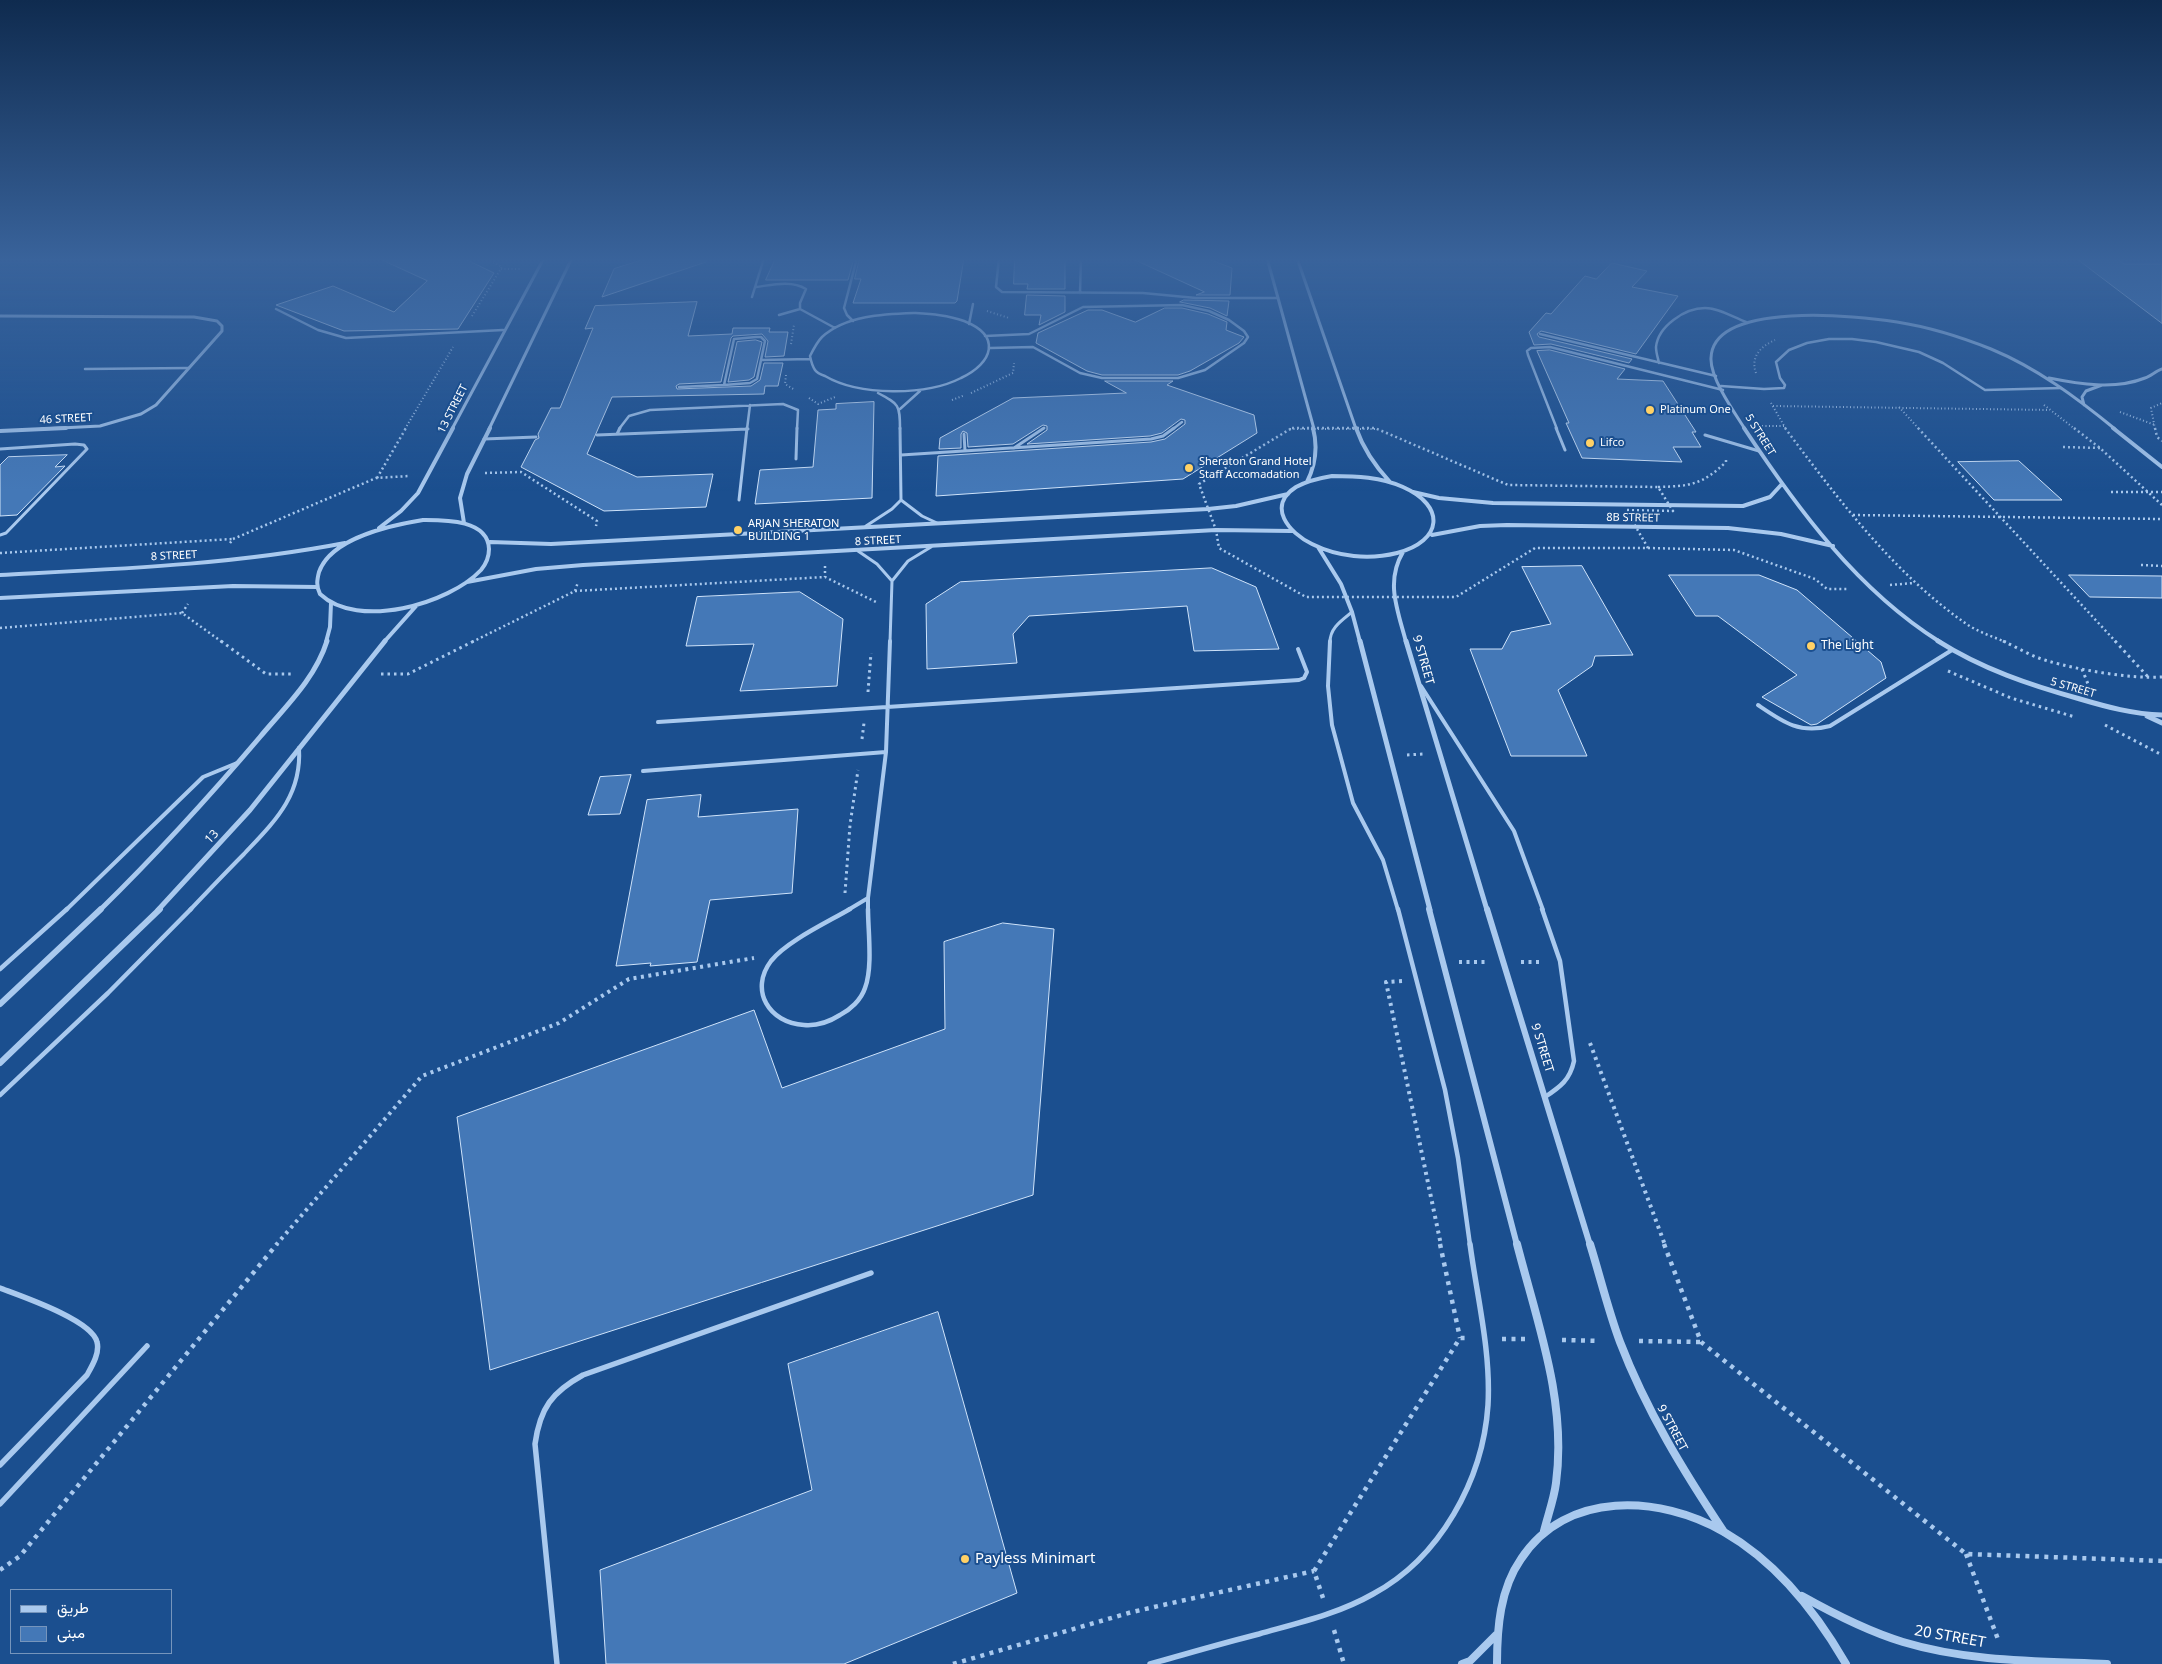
<!DOCTYPE html>
<meta charset="utf-8">
<style>
body{margin:0}
#map{position:relative;width:2162px;height:1664px;overflow:hidden;background:#1b4f8f;font-family:"Noto Sans",Vazirmatn,sans-serif}
canvas{display:block}
.legend{position:absolute;left:10px;top:1589px;width:162px;height:65px;box-sizing:border-box;background:#1b4f8f;border:1px solid #7695bc;margin:0;padding:6px 9px;list-style:none;font-size:15px;color:#fff}
.legend li{display:flex;align-items:center;gap:10px;height:25px}
.legend b{width:25px;border:1px solid #7695bc}
</style>
<div id="map">
<canvas width="2162" height="1664"></canvas>
<ul class="legend">
<li><b style="height:6px;background:#a9c9ee"></b>طريق</li>
<li><b style="height:14px;background:#4478b7"></b>مبنى</li>
</ul>
</div>
<script>
const c = document.querySelector('canvas').getContext('2d');
c.lineJoin = 'round';
function fill(path, color) { c.fillStyle = color; c.fill(path, 'evenodd'); }
function trace(path, color, width, dash) { c.strokeStyle = color; c.lineWidth = width; c.lineCap = dash ? 'butt' : 'round'; c.setLineDash(dash || []); c.stroke(path); }
function write(font, color, halo, rows, align = 'center') {
  c.font = font + ' "Noto Sans",sans-serif'; c.lineWidth = 4; c.setLineDash([]); c.textBaseline = 'middle'; c.strokeStyle = halo; c.fillStyle = color; for (const [text, x, y, turn = 0] of rows) {
    c.save(); c.translate(x, y); c.rotate((+turn || 0) * Math.PI / 180); c.textAlign = isNaN(turn) ? turn : align; if (halo) c.strokeText(text, 0, 0); c.fillText(text, 0, 0); c.restore();
  }
}
const building = new Path2D(`
 M 378,258 L 463,258 L 494,273 L 458,329 L 344,331 L 276,305 L 333,286 L 394,312 L 427,281 Z
 M 648,258 L 706,258 L 706,262 L 602,297 L 614,269 Z
 M 776,258 L 854,258 L 848,280 L 766,280 Z
 M 860,258 L 964,258 L 957,301 L 955,303 L 853,303 L 861,279 L 855,279 Z
 M 1015,258 L 1065,258 L 1065,289 L 1027,289 L 1028,284 L 1014,284 Z
 M 1131,258 L 1206,258 L 1232,268 L 1230,295 L 1196,295 L 1204,292 Z
 M 2076,258 L 2116,258 L 2124,264 L 2162,264 L 2162,323 Z
 M 1612,263 L 1647,271 L 1632,287 L 1678,296 L 1636,354 L 1541,331 L 1537,334 L 1539,337 L 1632,359 L 1629,363 L 1551,344 L 1534,345 L 1529,332 L 1546,313 L 1551,314 L 1585,276 L 1596,279 Z
 M 1027,295 L 1065,296 L 1065,312 L 1039,325 L 1041,315 L 1025,315 Z
 M 1184,300 L 1229,301 L 1227,316 L 1210,308 L 1180,302 Z
 M 697,302 L 688,336 L 732,334 L 733,328 L 770,328 L 769,332 L 788,332 L 784,356 L 765,357 L 768,341 L 762,334 L 733,336 L 731,338 L 721,382 L 679,384 L 676,386 L 677,389 L 751,386 L 760,380 L 764,363 L 783,363 L 778,386 L 765,386 L 764,394 L 612,397 L 587,454 L 637,477 L 713,474 L 706,507 L 604,511 L 521,467 L 535,440 L 539,438 L 538,434 L 551,408 L 560,408 L 593,328 L 585,329 L 595,306 Z
 M 1165,308 L 1182,308 L 1208,314 L 1227,322 L 1226,330 L 1244,337 L 1239,343 L 1190,371 L 1178,375 L 1102,375 L 1087,371 L 1036,343 L 1038,333 L 1088,310 L 1102,310 L 1135,322 Z
 M 756,340 L 762,342 L 754,377 L 749,380 L 728,382 L 737,342 Z
 M 1550,350 L 1625,369 L 1617,379 L 1663,381 L 1696,432 L 1692,432 L 1701,447 L 1673,447 L 1682,462 L 1582,458 L 1566,423 L 1569,423 L 1537,351 Z
 M 1105,381 L 1173,381 L 1167,385 L 1254,415 L 1257,433 L 1183,479 L 936,496 L 938,456 L 1151,442 L 1165,439 L 1185,424 L 1185,420 L 1181,419 L 1162,433 L 1150,436 L 1027,444 L 1047,430 L 1047,426 L 1043,425 L 1013,444 L 968,447 L 967,433 L 963,431 L 961,434 L 961,448 L 939,449 L 940,438 L 1013,398 L 1126,393 Z
 M 874,402 L 872,498 L 755,504 L 760,470 L 813,467 L 818,410 L 836,409 L 836,404 Z
 M 67,455 L 55,467 L 65,466 L 17,515 L 0,516 L 0,465 L 8,457 Z
 M 2019,461 L 2062,500 L 1994,500 L 1958,462 Z
 M 1582,566 L 1633,655 L 1595,656 L 1592,666 L 1558,690 L 1587,756 L 1511,756 L 1470,649 L 1502,649 L 1511,632 L 1551,624 L 1522,567 Z
 M 1212,568 L 1256,587 L 1279,649 L 1194,651 L 1187,606 L 1029,616 L 1013,634 L 1017,663 L 927,669 L 926,604 L 960,582 Z
 M 1669,575 L 1759,575 L 1797,590 L 1881,662 L 1886,678 L 1817,724 L 1811,725 L 1762,697 L 1797,675 L 1718,616 L 1696,616 Z
 M 2069,575 L 2162,576 L 2162,598 L 2090,597 Z
 M 800,592 L 843,619 L 837,686 L 740,691 L 754,644 L 686,646 L 697,597 Z
 M 631,775 L 620,814 L 588,815 L 600,777 Z
 M 701,795 L 698,817 L 798,809 L 792,893 L 710,900 L 697,962 L 650,966 L 651,963 L 616,966 L 647,800 Z
 M 1003,923 L 1054,929 L 1033,1195 L 490,1370 L 457,1117 L 754,1010 L 782,1088 L 945,1029 L 944,942 Z
 M 938,1312 L 1017,1593 L 844,1664 L 606,1664 L 600,1570 L 812,1490 L 788,1364 Z`);
fill(building, '#4478b7');
trace(building, '#cfe3fa', 1);
trace(new Path2D(`
 M 501,269 L 521,269
 M 987,311 L 1009,318
 M 472,316 L 502,267 L 486,258
 M 791,344 L 794,325
 M 1756,373 C 1750,357 1761,346 1775,340
 M 786,375 L 785,384 L 795,390
 M 971,393 L 1013,373 L 1014,363
 M 809,398 L 818,404 L 835,397
 M 952,400 L 965,395
 M 1771,403 L 1786,429
 M 2044,405 L 2075,429
 M 1773,406 L 2049,410
 M 1899,407 L 1919,429
 M 2120,412 L 2155,425
 M 1762,426 L 1784,426
 M 405,429 L 453,347
 M 1290,429 L 1377,429
 M 2155,429 L 2151,408 L 2162,403`), '#a9c9ee', 2, [1, 2.5]);
trace(new Path2D(`
 M 1292,428 L 1375,428 L 1508,485 L 1658,487 L 1673,511 L 1626,510 L 1648,548 L 1535,548 L 1456,597 L 1306,597 L 1219,548 L 1216,530 L 1199,484 Z
 M 1785,428 C 1838,499 1894,574 1968,625 C 1979,632 1993,637 2006,642
 M 1918,428 L 2116,642
 M 2074,428 L 2100,448 L 2162,505
 M 2155,428 L 2157,437 L 2162,441
 M 2063,447 L 2100,448
 M 485,473 L 521,472 L 597,521 L 596,526
 M 377,478 L 406,428
 M 1658,487 C 1690,486 1702,485 1726,462 L 1726,457
 M 2111,492 L 2162,492
 M 1853,515 L 2162,519
 M 230,543 L 233,539 L 376,478 L 409,476
 M 1648,548 L 1734,550 L 1815,579 L 1827,589 L 1849,589
 M 0,553 L 232,539
 M 2141,565 L 2162,566
 M 825,566 L 825,577
 M 1890,585 L 1914,583
 M 575,591 L 825,577 L 876,602
 M 182,613 L 188,604
 M 0,628 L 182,613 L 222,642
 M 472,642 L 575,591 L 578,582`), '#a9c9ee', 2.5, [2, 3]);
trace(new Path2D(`
 M 221,641 L 266,674 L 292,674
 M 2003,641 C 2018,648 2033,657 2048,661 C 2079,670 2130,679 2162,677
 M 2115,641 L 2149,678
 M 2082,669 L 2088,684
 M 1948,671 L 2011,698 L 2075,717
 M 381,674 L 408,674 L 474,641
 M 868,692 L 871,653
 M 2105,725 L 2162,755
 M 862,739 L 864,723
 M 1407,755 L 1423,754
 M 845,893 L 850,825 L 858,770`), '#a9c9ee', 3, [2.5, 4]);
trace(new Path2D(`
 M 1459,962 L 1485,962
 M 1521,962 L 1543,962
 M 1402,981 L 1386,982 L 1441,1245
 M 1590,1043 L 1665,1245
 M 276,1245 L 422,1076 L 559,1023 L 629,979 L 754,958`), '#a9c9ee', 4, [3, 4.5]);
trace(new Path2D(`
 M 1440,1244 L 1460,1338
 M 1664,1244 L 1701,1342 L 1966,1554 L 2162,1561
 M 1502,1339 L 1525,1339
 M 1562,1340 L 1600,1341
 M 1639,1341 L 1701,1342
 M 1966,1554 L 1999,1642
 M 0,1570 L 20,1556 L 277,1244
 M 1323,1598 L 1314,1571 L 1460,1338 L 1468,1338
 M 1334,1630 L 1344,1664
 M 953,1664 L 1132,1612 L 1314,1571`), '#a9c9ee', 4.5, [4, 5.5]);
trace(new Path2D(`
 M 999,258 L 996,287 L 1002,292 L 1143,293 L 1196,298 L 1278,298
 M 756,287 C 772,285 791,280 806,289 L 800,303 L 800,309 L 835,328
 M 1080,293 L 1081,258
 M 752,297 L 764,258
 M 276,309 L 318,330 L 346,338 L 503,330
 M 915,313 C 931,314 948,315 964,321 C 1002,336 993,363 961,378 C 926,396 859,396 825,376 C 822,375 817,373 815,370 C 813,367 811,361 810,356 C 813,350 817,342 822,337 C 846,315 885,314 915,313 Z
 M 779,315 L 800,309
 M 853,321 L 847,315 L 844,308 L 857,258
 M 969,324 L 973,304
 M 1540,334 L 1716,376
 M 985,336 L 1029,334 L 1083,307 L 1182,305 L 1209,311 L 1229,320 L 1244,331 L 1248,337 L 1244,343 L 1205,370 L 1178,378 L 1102,378 L 1080,373 L 1033,347 L 990,348
 M 756,337 L 761,337 L 765,341 L 757,379 L 750,383 L 724,385 L 734,339 Z
 M 761,360 L 810,359
 M 1659,363 C 1658,358 1656,353 1656,347 C 1658,326 1685,308 1705,308 C 1719,308 1733,317 1746,322
 M 85,369 L 189,368
 M 1721,386 L 1764,389 L 1784,388 L 1785,385 L 1780,378 L 1776,362 L 1789,350 L 1807,343 L 1829,339 L 1852,339 L 1876,342 L 1919,352 L 1943,363 L 1985,390 L 2061,388
 M 679,387 L 724,385
 M 878,393 C 899,404 900,405 900,429
 M 900,409 L 920,391
 M 619,429 L 629,416 L 650,410 L 783,404 L 798,410 L 797,429
 M 747,429 L 750,405
 M 1173,429 L 1182,422
 M 1557,429 L 1528,355 L 1527,351 L 1531,348 L 1550,347 L 1723,390`), '#a9c9ee', 2.5);
trace(new Path2D(`
 M 1556,428 L 1565,450
 M 617,434 L 620,428
 M 964,434 L 965,451
 M 597,435 L 748,429
 M 1705,435 L 1759,451
 M 484,439 L 536,437
 M 1014,448 L 1044,428
 M 0,449 L 75,444 L 84,445 L 87,449 L 6,533 L 0,535
 M 901,455 L 1151,439 L 1163,436 L 1174,428
 M 796,459 L 797,428
 M 739,500 L 747,428
 M 901,500 L 922,516 L 937,523
 M 866,526 L 892,509 L 901,500 L 900,428
 M 858,551 L 877,564 L 892,581
 M 890,642 L 892,581 L 908,561 L 931,547
 M 1330,642 C 1330,628 1341,621 1352,612`), '#a9c9ee', 3);
trace(new Path2D(`
 M 1330,641 L 1328,686 L 1332,725 L 1353,803 L 1383,860 L 1398,910
 M 1421,686 L 1514,831 L 1543,910
 M 1758,705 C 1783,722 1799,734 1830,726 L 1952,650
 M 658,722 L 1299,680 L 1304,678 L 1307,672 L 1298,649
 M 643,771 L 886,752
 M 868,898 L 868,910
 M 868,898 L 886,752 L 890,641
 M 66,910 L 203,777 L 237,763
 M 190,910 C 208,891 226,872 244,854 C 274,822 302,796 299,748
 M 848,910 L 868,898`), '#a9c9ee', 4);
trace(new Path2D(`
 M 850,909 C 828,922 787,941 771,961 C 749,990 769,1023 804,1025 C 816,1026 829,1022 840,1015 C 850,1010 861,1000 865,988 C 873,967 868,931 868,909
 M 1398,909 L 1445,1090 L 1458,1158 L 1470,1245
 M 1542,909 L 1560,961 L 1574,1061 C 1570,1080 1560,1087 1545,1097
 M 0,969 L 67,909
 M 0,1095 L 108,993 L 191,909`), '#a9c9ee', 4.5);
trace(new Path2D(`
 M 0,1288 C 21,1296 92,1320 97,1342 C 100,1353 92,1366 87,1375 L 0,1465
 M 0,1504 L 147,1346
 M 557,1664 L 535,1444 C 540,1408 552,1392 583,1375 L 871,1273
 M 1150,1664 C 1186,1654 1223,1643 1259,1634 C 1298,1623 1338,1614 1373,1594 C 1440,1558 1483,1480 1488,1405 C 1491,1351 1477,1297 1470,1244`), '#a9c9ee', 5.5);
trace(new Path2D(`
 M 1267,258 L 1314,429
 M 1297,258 L 1356,429
 M 0,316 L 194,317 L 217,321 L 222,326 L 222,331 L 156,405 L 141,414 L 100,426 L 41,429
 M 2049,378 C 2079,384 2115,390 2145,378 C 2151,376 2156,371 2162,369
 M 2084,405 L 2082,397 L 2086,391 L 2102,385
 M 452,429 L 544,258
 M 489,429 L 572,258
 M 1745,429 C 1734,412 1710,378 1711,358 C 1713,300 1860,316 1897,322 C 1929,327 1961,337 1991,349 C 2037,368 2077,398 2115,429`), '#a9c9ee', 3);
trace(new Path2D(`
 M 1356,428 C 1363,448 1375,466 1390,482
 M 1744,428 C 1797,508 1857,590 1940,642
 M 2113,428 L 2162,467
 M 0,431 L 66,428
 M 1332,476 C 1356,476 1381,477 1403,487 C 1446,506 1443,541 1397,553 C 1369,560 1338,557 1312,544 C 1289,533 1266,506 1296,487 C 1307,481 1320,478 1332,476 Z
 M 1307,482 C 1316,464 1318,447 1313,428
 M 1413,492 L 1439,498 L 1493,503 L 1743,506 L 1770,497 L 1781,485
 M 423,520 C 444,520 488,519 489,549 C 489,556 486,564 481,570 C 449,604 358,630 320,594 C 316,586 317,580 319,572 C 331,538 392,525 423,520 Z
 M 464,523 L 460,498 L 467,474 L 490,428
 M 379,528 L 401,511 L 418,493 L 453,428
 M 1432,535 L 1480,526 L 1507,525 L 1728,528 L 1781,534 L 1833,546
 M 490,542 L 551,544 L 1208,509 L 1236,506 L 1288,494
 M 1318,547 L 1341,584 L 1352,612 L 1360,642
 M 1403,552 C 1385,582 1398,611 1406,642
 M 0,575 C 116,569 231,565 345,543
 M 467,582 L 536,569 L 583,565 L 1216,530 L 1291,531
 M 0,598 L 233,586 L 317,587
 M 326,642 L 330,627 L 331,603
 M 384,642 L 417,605`), '#a9c9ee', 4);
trace(new Path2D(`
 M 1360,641 L 1430,910
 M 1406,641 L 1487,910
 M 1938,641 C 1982,669 2030,685 2080,699 C 2107,707 2133,714 2162,715
 M 2147,716 L 2162,723
 M 100,910 C 156,855 209,797 260,737 C 285,707 315,679 327,641
 M 158,910 L 250,810 L 385,641`), '#a9c9ee', 5);
trace(new Path2D(`
 M 1429,909 L 1517,1245
 M 1487,909 L 1590,1245
 M 0,1004 L 101,909
 M 0,1063 L 160,909`), '#a9c9ee', 6);
trace(new Path2D(`
 M 1517,1244 C 1537,1322 1567,1401 1556,1483 C 1554,1499 1548,1515 1544,1531
 M 1590,1244 C 1600,1276 1608,1310 1620,1342 C 1646,1410 1684,1472 1724,1532
 M 1802,1596 C 1834,1614 1867,1631 1903,1642 C 1969,1662 2039,1661 2107,1664
 M 1462,1664 L 1470,1661 L 1496,1635
 M 1497,1664 C 1497,1628 1500,1589 1521,1559 C 1566,1490 1660,1495 1724,1532 C 1778,1563 1816,1612 1846,1664`), '#a9c9ee', 8);
const sky = c.createLinearGradient(0, 0, 0, 491);
sky.addColorStop(0, '#0f2b4f');
sky.addColorStop(0.53, '#39639b');
sky.addColorStop(1, '#39639b00');
c.fillStyle = sky;
c.fillRect(0, 0, 2162, 491);
for (const [x, y, r, color] of [
 [1650,410,5,"#ffd166"],
 [1590,443,5,"#ffd166"],
 [1189,468,5,"#ffd166"],
 [738,530,5,"#ffd166"],
 [1811,646,5,"#ffd166"],
 [965,1559,5,"#ffd166"]
]) { const dot = new Path2D(); dot.arc(x, y, r, 0, 2 * Math.PI); c.fillStyle = color; c.fill(dot); trace(dot, '#1b4f8f', 2); }
write('11px', '#fff', '#1b4f8f', [
 ["13 STREET",453,409,-63],
 ["46 STREET",66,419,-3],
 ["5 STREET",1760,435,58],
 ["8B STREET",1633,518,1],
 ["8 STREET",878,541,-3],
 ["8 STREET",174,556,-3],
 ["5 STREET",2073,688,16]
]);
write('11px', '#fff', '#1b4f8f', [
 ["Platinum One",1660,410],
 ["Lifco",1600,443],
 ["Sheraton Grand Hotel",1199,462],
 ["Staff Accomadation",1199,475],
 ["ARJAN SHERATON",748,524],
 ["BUILDING 1",748,537]
], 'left');
write('12px', '#fff', '#1b4f8f', [
 ["The Light",1821,646]
], 'left');
write('12px', '#fff', '#1b4f8f', [
 ["9 STREET",1423,660,74],
 ["13",212,837,-47],
 ["9 STREET",1542,1048,73],
 ["9 STREET",1672,1428,62]
]);
write('15px', '#fff', '#1b4f8f', [
 ["Payless Minimart",975,1559]
], 'left');
write('15px', '#fff', '#1b4f8f', [
 ["20 STREET",1950,1637,10]
]);
</script>
